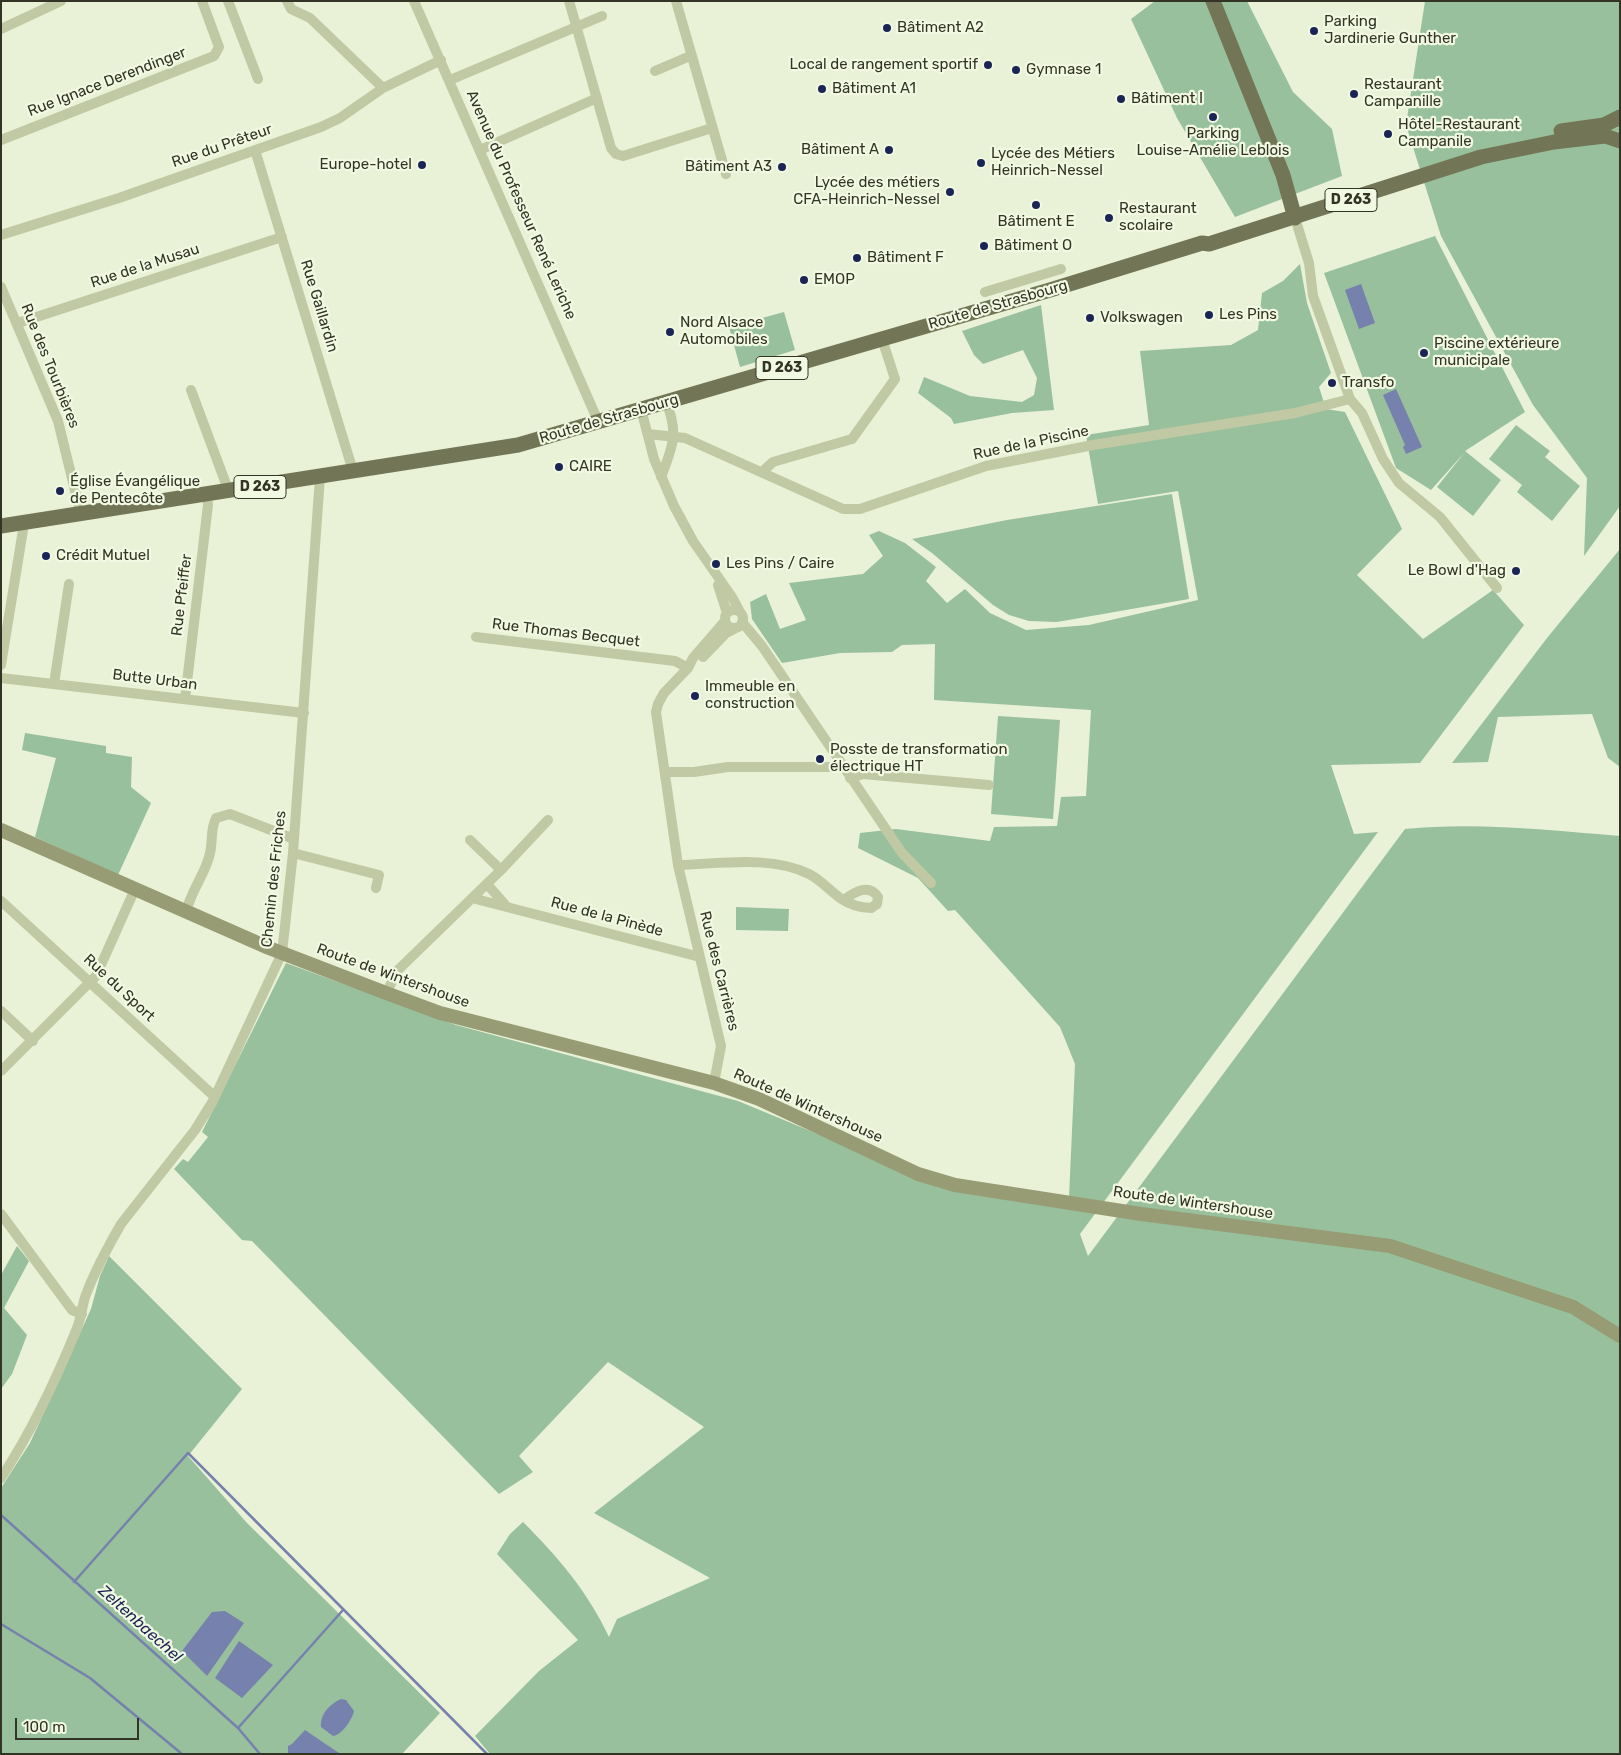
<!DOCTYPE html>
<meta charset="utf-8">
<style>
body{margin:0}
#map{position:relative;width:1621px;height:1755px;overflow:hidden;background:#e9f1d7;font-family:Rubik,sans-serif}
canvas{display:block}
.frame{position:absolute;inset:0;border:2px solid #333425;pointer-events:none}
.scale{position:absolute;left:15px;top:1718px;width:124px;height:22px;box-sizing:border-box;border:2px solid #333425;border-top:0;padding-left:6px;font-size:15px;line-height:18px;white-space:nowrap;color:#333425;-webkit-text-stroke:4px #f2f9e3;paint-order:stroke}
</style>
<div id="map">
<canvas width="1621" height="1755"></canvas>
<div class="frame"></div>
<div class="scale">100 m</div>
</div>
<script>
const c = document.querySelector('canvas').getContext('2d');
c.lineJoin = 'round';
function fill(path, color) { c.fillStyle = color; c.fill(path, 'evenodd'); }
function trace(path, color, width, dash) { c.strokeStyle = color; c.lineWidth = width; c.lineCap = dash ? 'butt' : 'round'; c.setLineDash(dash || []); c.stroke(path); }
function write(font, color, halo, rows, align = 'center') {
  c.font = font + ' Rubik,sans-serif'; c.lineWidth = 4.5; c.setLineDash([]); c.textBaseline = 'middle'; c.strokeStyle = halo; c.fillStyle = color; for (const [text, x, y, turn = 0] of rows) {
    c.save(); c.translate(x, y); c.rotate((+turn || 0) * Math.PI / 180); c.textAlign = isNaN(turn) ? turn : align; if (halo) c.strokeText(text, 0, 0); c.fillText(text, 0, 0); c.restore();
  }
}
fill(new Path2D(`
 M 1155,1 L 1247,1 L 1293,92 L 1332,129 L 1342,176 L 1235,217 L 1177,118 L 1131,19 Z
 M 1425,1 L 1620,1 L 1620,506 L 1584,556 L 1587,478 L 1533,405 L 1441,236 L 1406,125 Z
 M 1435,236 L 1525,412 L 1465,451 L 1501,480 L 1473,516 L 1437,487 L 1465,452 L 1431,490 L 1396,468 L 1324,273 Z
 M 1300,264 L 1307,303 L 1331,373 L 1319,387 L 1326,409 L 1345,412 L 1402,529 L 1357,575 L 1423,639 L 1493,590 L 1524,625 L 1420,763 L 1331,765 L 1354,834 L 1378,832 L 1080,1234 L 1088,1256 L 1405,829 C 1476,822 1548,830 1620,836 L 1620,1754 L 490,1754 L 475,1736 L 539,1671 L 578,1640 L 497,1554 L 510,1534 L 523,1522 C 558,1557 588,1592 609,1637 L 617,1619 L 710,1578 L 594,1513 L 704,1427 L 608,1362 L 519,1456 L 533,1472 L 499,1494 L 252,1241 L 242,1240 L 174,1169 L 183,1159 L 188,1162 L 208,1137 L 202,1132 L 286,963 L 456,1025 L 738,1101 L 895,1166 L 938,1187 L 1069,1197 L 1075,1064 L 1060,1027 L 955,910 L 948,911 L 918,878 L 858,848 L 860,833 L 896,829 L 990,841 L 994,827 L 1057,826 L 1061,797 L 1086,796 L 1091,710 L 934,700 L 935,644 L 902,645 L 892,652 L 840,653 L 782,663 L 752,619 L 750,602 L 766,594 L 780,629 L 806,620 L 789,583 L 863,574 L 883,556 L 869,535 L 879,531 L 905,543 L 936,567 L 926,581 L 947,603 L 965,589 L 990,613 L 1026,630 L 1089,625 L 1198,600 L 1178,491 L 1098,504 L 1086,435 L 1149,425 L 1140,351 L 1231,345 L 1258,330 L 1262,293 L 1283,281 Z
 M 1041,305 L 1054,410 L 1012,413 L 954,424 L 951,418 L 918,393 L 924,377 L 970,396 L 1022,402 L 1034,395 L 1037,378 L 1023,350 L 983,364 L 974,355 L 962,331 Z
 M 784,312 L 795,350 L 740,367 L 729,327 Z
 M 1516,425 L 1550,451 L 1545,457 L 1580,486 L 1552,521 L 1517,492 L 1522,485 L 1489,459 Z
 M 1172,494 L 1189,599 L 1057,622 L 1029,621 L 1009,615 L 993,605 L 932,553 L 912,539 L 1007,520 Z
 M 1620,549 L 1620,767 L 1608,758 L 1592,714 L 1498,717 L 1488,762 L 1452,763 L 1547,638 Z
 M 998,716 L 1060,720 L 1053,819 L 991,814 Z
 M 25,733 L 106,746 L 106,753 L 132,757 L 131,787 L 151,803 L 118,875 L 35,837 L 56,758 L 22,750 Z
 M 736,907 L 789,909 L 788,931 L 736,930 Z
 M 17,1246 L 29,1261 L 4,1308 L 27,1335 L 12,1374 L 1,1389 L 1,1275 Z
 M 109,1256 L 242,1389 L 188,1456 L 247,1523 L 440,1713 L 402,1754 L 1,1754 L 1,1488 L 30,1443 L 91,1309 L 100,1276 Z`), '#98c09c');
fill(new Path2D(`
 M 1361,284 L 1375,323 L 1359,329 L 1345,290 Z
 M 1396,389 L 1422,447 L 1406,454 L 1403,447 L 1405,445 L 1383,395 Z
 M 225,1611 L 244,1623 L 207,1676 L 182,1651 L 212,1612 Z
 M 239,1641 L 273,1665 L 242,1698 L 215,1678 Z
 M 341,1699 L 346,1700 L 354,1711 C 352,1720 342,1735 333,1736 L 321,1727 C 320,1714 330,1704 341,1699 Z
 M 305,1730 L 339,1753 L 339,1754 L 288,1754 L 288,1746 L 292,1744 Z`), '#7681ae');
trace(new Path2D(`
 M 1,1515 L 238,1728 L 260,1754
 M 74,1582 L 188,1453 L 487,1754
 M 1,1624 L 90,1678 L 182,1754
 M 238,1728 L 343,1610`), '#7681ae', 2.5);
trace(new Path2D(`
 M 228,1 L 258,79
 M 287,1 L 291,9 L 310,18 L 383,88
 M 414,1 L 598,421
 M 569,1 L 611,148 L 616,154 L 623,156 L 712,128
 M 676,1 L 726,174
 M 1,29 L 61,1
 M 655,71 L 690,56
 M 450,80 L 602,16
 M 1,140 L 214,56 L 219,47 L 202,1
 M 255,150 L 353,471
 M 480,150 L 597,98
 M 1295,218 L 1309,263 L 1313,296 L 1340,371 L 1350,399 L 1362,413 L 1383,459 L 1399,483 L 1440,517 L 1497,588
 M 1,235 L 119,198 L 321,127 L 340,118 L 383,88 L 441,60
 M 1,287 L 58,421 L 81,515
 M 985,292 L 1061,269
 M 18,323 L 282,237
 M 191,390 L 229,492
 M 641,409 L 654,459 L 674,506 L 693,541 L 732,597 L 740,612
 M 648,434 L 685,438 L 843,509 L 860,509 L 986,466 L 1093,445 L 1295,413 L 1350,399
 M 762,472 L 773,462 L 852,439 L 895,379 L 882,339
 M 661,477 C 673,446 679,434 666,401
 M 718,585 L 727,613
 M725 619a9 9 0 1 1 18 0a9 9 0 1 1-18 0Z
 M 742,622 L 762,646 L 902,853 L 931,883
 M 476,637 L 675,661 L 688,668
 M 703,657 L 726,633 L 734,629
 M 1,665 L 23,530 L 22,522
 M 1,678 L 304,713
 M 54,684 L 69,584
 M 185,699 L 208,505 L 207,495
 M 666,772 L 694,772 L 728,767 L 843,767
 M 850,778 L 863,774 L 989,785
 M 470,840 L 501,870
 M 293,853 L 379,875 L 376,888
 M 678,865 C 719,864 771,855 809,874 C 821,880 829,890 840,898 C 849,904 859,908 871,908 L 877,904 L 878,897 C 869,883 854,892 844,900
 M 487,884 L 507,907
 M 472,898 L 700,957
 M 1,901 L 215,1097
 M 186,913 C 190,891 206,874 210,853 C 213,841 210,830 216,818 L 230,814 L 294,839
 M 386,993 L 398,970 L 501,870 L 548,820
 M 1,1011 L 33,1041
 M 1,1071 L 96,976 L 135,889
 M 714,1083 L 721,1046 L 678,865 L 656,712 L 658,704 L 664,693 L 688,668 L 693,658 L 725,621
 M 1,1214 L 72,1310 L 82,1314
 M 1,1478 C 32,1431 56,1380 77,1328 C 82,1316 82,1303 87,1292 C 96,1268 109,1245 121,1224 L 195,1130 L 213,1101 L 282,953 L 293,853 L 320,477`), '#c0c9a3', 10);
trace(new Path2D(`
 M 1,830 L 269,948 L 386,993 L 440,1013 L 714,1083 L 759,1099 L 918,1174 L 955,1185 L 1141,1214 L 1390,1246 L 1573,1307 L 1620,1336`), '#979c75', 14);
trace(new Path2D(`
 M 1213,1 L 1283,175 L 1295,218
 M 1561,131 L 1604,125 L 1620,117
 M 1,526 L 518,445 L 1050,290 L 1202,243 L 1209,244 L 1481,157 L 1554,142 L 1605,136 L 1620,141`), '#737656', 15);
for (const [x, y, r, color] of [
 [887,28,5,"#1b2555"],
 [1314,31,5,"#1b2555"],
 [988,65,5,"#1b2555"],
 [1016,70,5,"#1b2555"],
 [822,89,5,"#1b2555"],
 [1354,94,5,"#1b2555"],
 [1121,99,5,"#1b2555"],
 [1213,117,5,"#1b2555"],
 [1388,134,5,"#1b2555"],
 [889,150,5,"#1b2555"],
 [981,163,5,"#1b2555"],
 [422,165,5,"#1b2555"],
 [782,167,5,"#1b2555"],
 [950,192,5,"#1b2555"],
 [1036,205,5,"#1b2555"],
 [1109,218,5,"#1b2555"],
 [984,246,5,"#1b2555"],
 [857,258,5,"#1b2555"],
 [804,280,5,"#1b2555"],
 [1209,315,5,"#1b2555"],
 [1090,318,5,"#1b2555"],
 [670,332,5,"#1b2555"],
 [1424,353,5,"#1b2555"],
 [1332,383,5,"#1b2555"],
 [559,467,5,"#1b2555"],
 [60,491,5,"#1b2555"],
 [46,556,5,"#1b2555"],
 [716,564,5,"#1b2555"],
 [1516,571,5,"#1b2555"],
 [695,696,5,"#1b2555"],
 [820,759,5,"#1b2555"]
]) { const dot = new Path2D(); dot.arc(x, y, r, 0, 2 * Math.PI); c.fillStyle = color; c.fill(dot); trace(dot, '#f2f9e3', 2); }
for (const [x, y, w] of [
 [1351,200,52],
 [782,368,52],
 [260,487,52]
]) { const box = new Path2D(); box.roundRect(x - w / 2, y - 11.5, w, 23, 4); c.fillStyle = '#f2f9e3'; c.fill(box); trace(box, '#333425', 1); }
write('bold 14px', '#333425', null, [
 ["D 263",1351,200],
 ["D 263",782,368],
 ["D 263",260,487]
]);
write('15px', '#333425', '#f2f9e3', [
 ["Parking",1324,22],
 ["Jardinerie Gunther",1324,39],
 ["Bâtiment A2",897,28],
 ["Local de rangement sportif",978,65,"right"],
 ["Gymnase 1",1026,70],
 ["Restaurant",1364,85],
 ["Campanille",1364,102],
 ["Bâtiment A1",832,89],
 ["Bâtiment I",1131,99],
 ["Hôtel-Restaurant",1398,125],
 ["Campanile",1398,142],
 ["Parking",1213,134,"center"],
 ["Louise-Amélie Leblois",1213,151,"center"],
 ["Bâtiment A",879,150,"right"],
 ["Lycée des Métiers",991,154],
 ["Heinrich-Nessel",991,171],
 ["Europe-hotel",412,165,"right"],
 ["Bâtiment A3",772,167,"right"],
 ["Lycée des métiers",940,183,"right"],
 ["CFA-Heinrich-Nessel",940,200,"right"],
 ["Restaurant",1119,209],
 ["scolaire",1119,226],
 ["Bâtiment E",1036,222,"center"],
 ["Bâtiment O",994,246],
 ["Bâtiment F",867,258],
 ["EMOP",814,280],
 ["Les Pins",1219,315],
 ["Volkswagen",1100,318],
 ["Nord Alsace",680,323],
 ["Automobiles",680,340],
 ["Piscine extérieure",1434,344],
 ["municipale",1434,361],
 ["Transfo",1342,383],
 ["CAIRE",569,467],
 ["Église Évangélique",70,482],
 ["de Pentecôte",70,499],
 ["Crédit Mutuel",56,556],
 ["Les Pins / Caire",726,564],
 ["Le Bowl d'Hag",1506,571,"right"],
 ["Immeuble en",705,687],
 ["construction",705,704],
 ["Posste de transformation",830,750],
 ["électrique HT",830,767]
], 'left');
write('15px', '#333425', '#f2f9e3', [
 ["Rue Ignace Derendinger",107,82,-21],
 ["Rue du Prêteur",222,146,-19],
 ["Avenue du Professeur René Leriche",521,205,66],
 ["Rue de la Musau",145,266,-18],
 ["Route de Strasbourg",998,305,-16],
 ["Rue Gaillardin",319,306,73],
 ["Rue des Tourbières",50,366,68],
 ["Route de Strasbourg",609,419,-16],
 ["Rue de la Piscine",1031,443,-12],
 ["Rue Pfeiffer",182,595,-83],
 ["Rue Thomas Becquet",566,633,7],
 ["Butte Urban",155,680,7],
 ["Chemin des Friches",274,879,-84],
 ["Rue de la Pinède",607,917,15],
 ["Rue des Carrières",719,971,76],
 ["Route de Wintershouse",393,976,20],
 ["Rue du Sport",119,988,43],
 ["Route de Wintershouse",808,1106,24],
 ["Route de Wintershouse",1193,1203,8]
]);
write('italic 16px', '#1b2555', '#f2f9e3', [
 ["Zeltenbaechel",140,1624,42]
]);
</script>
